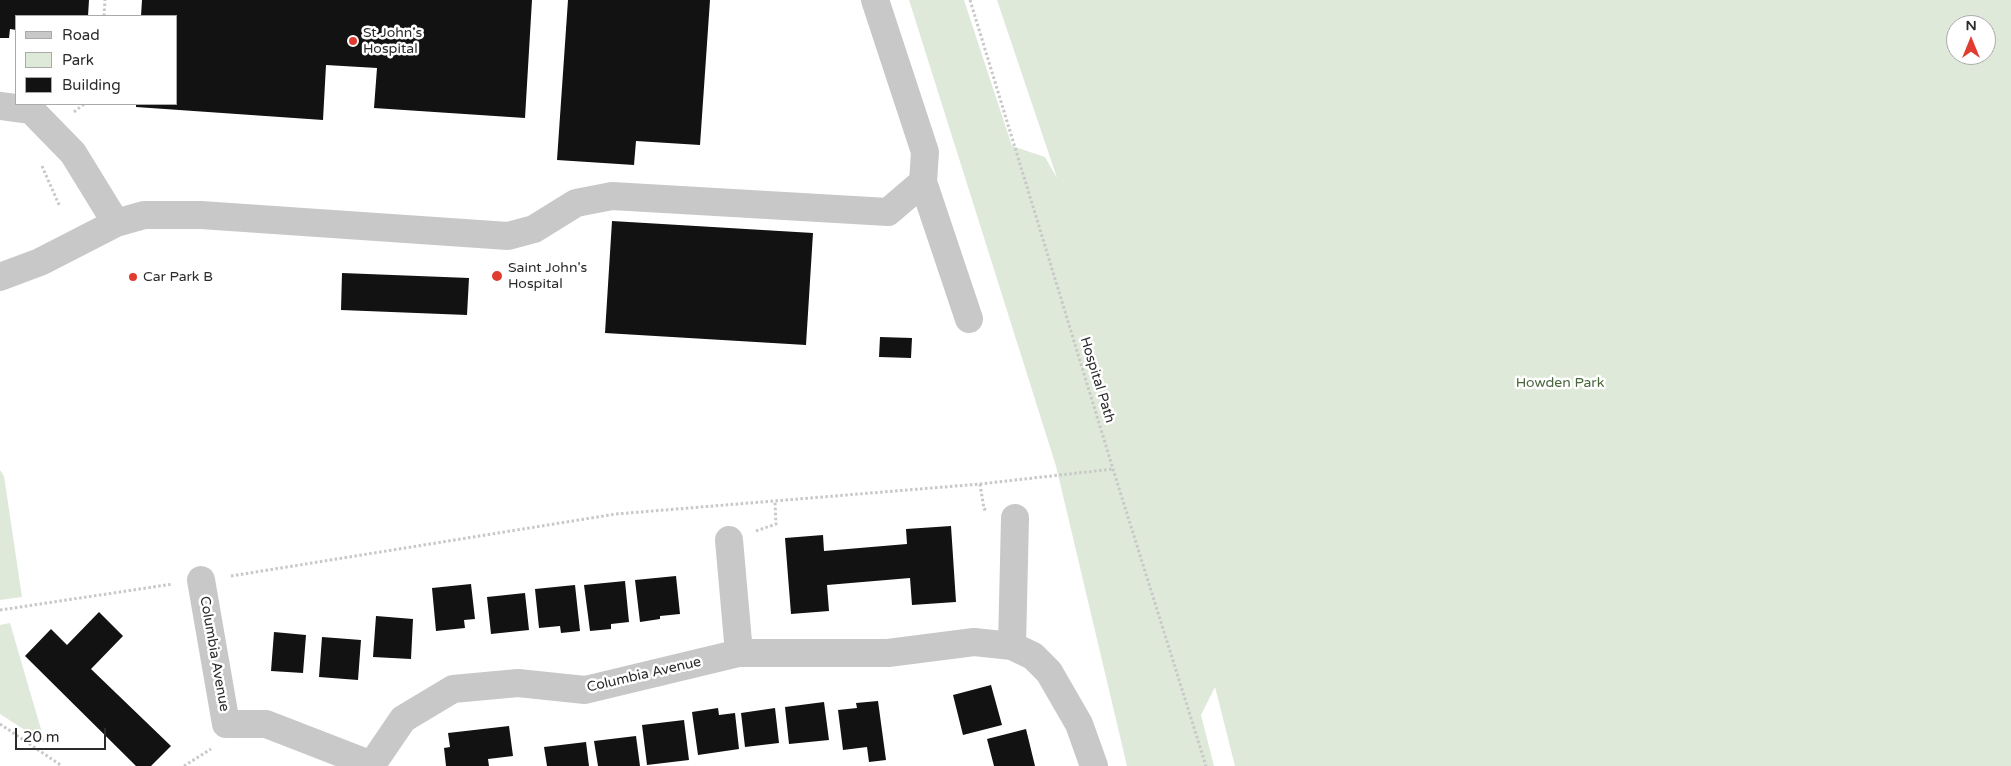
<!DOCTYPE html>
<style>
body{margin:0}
#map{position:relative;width:2011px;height:766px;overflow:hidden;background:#fff;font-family:"Varela Round",sans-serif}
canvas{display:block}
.legend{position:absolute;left:15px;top:15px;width:162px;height:90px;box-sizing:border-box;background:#fff;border:1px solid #aaa;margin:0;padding:6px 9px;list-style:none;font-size:15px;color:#2b2b2b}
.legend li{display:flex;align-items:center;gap:10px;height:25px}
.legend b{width:25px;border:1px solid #aaa}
.north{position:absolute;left:1946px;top:15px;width:50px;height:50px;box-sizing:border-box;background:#fff;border:1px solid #aaa;border-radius:50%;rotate:0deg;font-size:14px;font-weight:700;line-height:20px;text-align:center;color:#2b2b2b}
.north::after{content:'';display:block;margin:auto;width:18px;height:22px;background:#e03c30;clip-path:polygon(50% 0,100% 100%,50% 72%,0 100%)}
.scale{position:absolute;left:15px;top:728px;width:91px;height:22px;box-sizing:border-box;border:2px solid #2b2b2b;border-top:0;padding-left:6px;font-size:15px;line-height:18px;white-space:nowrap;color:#2b2b2b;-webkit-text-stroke:4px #fff;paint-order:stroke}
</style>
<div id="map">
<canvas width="2011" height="766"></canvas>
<ul class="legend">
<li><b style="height:6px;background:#c8c8c8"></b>Road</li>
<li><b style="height:14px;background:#dfe9d9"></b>Park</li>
<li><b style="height:14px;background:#121212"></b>Building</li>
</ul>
<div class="north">N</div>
<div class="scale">20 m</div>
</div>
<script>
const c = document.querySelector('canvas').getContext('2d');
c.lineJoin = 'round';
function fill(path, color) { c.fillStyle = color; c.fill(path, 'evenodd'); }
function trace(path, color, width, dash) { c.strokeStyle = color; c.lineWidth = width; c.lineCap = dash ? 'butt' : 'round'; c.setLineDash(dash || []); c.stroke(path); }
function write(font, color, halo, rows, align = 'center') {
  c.font = font + ' "Varela Round",sans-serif'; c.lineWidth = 5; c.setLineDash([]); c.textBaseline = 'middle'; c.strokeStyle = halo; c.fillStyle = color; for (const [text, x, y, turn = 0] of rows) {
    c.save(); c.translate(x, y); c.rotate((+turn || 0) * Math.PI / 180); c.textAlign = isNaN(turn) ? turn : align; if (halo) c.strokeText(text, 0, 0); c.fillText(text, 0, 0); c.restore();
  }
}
fill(new Path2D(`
 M 909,0 L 964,0 L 1012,146 L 1045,157 L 1057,178 L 997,0 L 2011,0 L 2011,766 L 1235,766 L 1215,687 L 1201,715 L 1214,766 L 1127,766 L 1056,466 ZM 1956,25 L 1986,25 L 1986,55 L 1956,55 Z
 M 0,470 L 4,476 L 22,597 L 0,600 Z
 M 10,623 L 45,743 L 0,714 L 0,625 Z`), '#dfe9d9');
fill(new Path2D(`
 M 0,0 L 89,0 L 88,16 L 16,16 L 16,30 L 10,29 L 9,38 L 0,38 Z
 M 142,0 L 532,0 L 525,118 L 374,108 L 377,68 L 326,65 L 323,120 L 136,107 L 136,104 L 176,104 L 176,16 L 141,16 Z
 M 568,0 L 710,0 L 700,145 L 636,141 L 634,165 L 557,160 Z
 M 612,221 L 813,233 L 806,345 L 605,333 Z
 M 342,273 L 469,278 L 467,315 L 341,310 Z
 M 880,337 L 912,338 L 911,358 L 879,357 Z
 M 951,526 L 956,602 L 912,605 L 910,578 L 827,585 L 829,611 L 791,614 L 785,538 L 823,535 L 824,551 L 907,544 L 906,529 Z
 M 676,576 L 680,614 L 660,616 L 660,619 L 640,622 L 635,580 Z
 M 625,581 L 629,622 L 611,624 L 611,629 L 590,631 L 584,585 Z
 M 471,584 L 475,619 L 464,620 L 465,628 L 436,631 L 432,588 Z
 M 575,585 L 580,631 L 561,633 L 560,626 L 539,628 L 535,589 Z
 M 525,593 L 529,630 L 491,634 L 487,597 Z
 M 99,612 L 123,636 L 91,669 L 171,746 L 151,766 L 136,766 L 25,656 L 51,629 L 67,645 Z
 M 376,616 L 413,619 L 411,659 L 373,657 Z
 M 274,632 L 306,635 L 303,673 L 271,671 Z
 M 322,637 L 361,640 L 358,680 L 319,677 Z
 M 991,685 L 1002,725 L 963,735 L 953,695 Z
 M 878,701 L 886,760 L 869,762 L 867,747 L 843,750 L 838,710 L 857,708 L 856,703 Z
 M 824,702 L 829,740 L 789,744 L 785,707 Z
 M 718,708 L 719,715 L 735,713 L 739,749 L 698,755 L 692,712 Z
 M 775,708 L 779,743 L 745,747 L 741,713 Z
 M 684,720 L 689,760 L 647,765 L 642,725 Z
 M 509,726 L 513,756 L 488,759 L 489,766 L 446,766 L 444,748 L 450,747 L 448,733 Z
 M 1026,729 L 1035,766 L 994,766 L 987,739 Z
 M 636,736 L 640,766 L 598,766 L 594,741 Z
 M 586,742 L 589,766 L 547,766 L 544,747 Z`), '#121212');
trace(new Path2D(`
 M 970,0 L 1113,469 L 1206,766
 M 104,16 L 105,0
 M 74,112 L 84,104
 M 42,166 L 60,207
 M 980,484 L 984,509 L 987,510
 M 756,531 L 776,524 L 775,502
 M 231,576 L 616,514 L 980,484 L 1113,469
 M 0,610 L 173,584
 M 0,724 L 62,766
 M 184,766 L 211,749`), '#c8c8c8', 3, [2.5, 2.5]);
trace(new Path2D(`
 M 0,106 L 31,110 L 73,153 L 116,223 L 144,215 L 201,215 L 508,236 L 534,229 L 576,203 L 612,196 L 888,212 L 923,182 L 925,152 L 875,0
 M 923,182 L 969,319
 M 0,277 L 40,262 L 116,223
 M 729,540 L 739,653
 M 201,580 L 226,724 L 266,724 L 372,765
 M 1012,646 L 1015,518
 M 371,766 L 403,719 L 453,689 L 518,683 L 585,690 L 739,653 L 888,653 L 974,642 L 1012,646 L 1033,656 L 1049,672 L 1079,724 L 1094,766`), '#c8c8c8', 28);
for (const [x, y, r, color] of [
 [353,41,5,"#e03c30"],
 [497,276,6,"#e03c30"],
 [133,277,5,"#e03c30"]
]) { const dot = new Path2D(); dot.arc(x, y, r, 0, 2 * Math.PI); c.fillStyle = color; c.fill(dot); trace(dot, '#fff', 2); }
write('14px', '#2b2b2b', '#fff', [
 ["St John's",363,33],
 ["Hospital",363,49],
 ["Saint John's",508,268],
 ["Hospital",508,284],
 ["Car Park B",143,277]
], 'left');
write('14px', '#2b2b2b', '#fff', [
 ["Hospital Path",1097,380,73],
 ["Columbia Avenue",214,654,80],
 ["Columbia Avenue",644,675,-13]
]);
write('14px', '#48653b', '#fff', [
 ["Howden Park",1560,383]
]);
</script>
